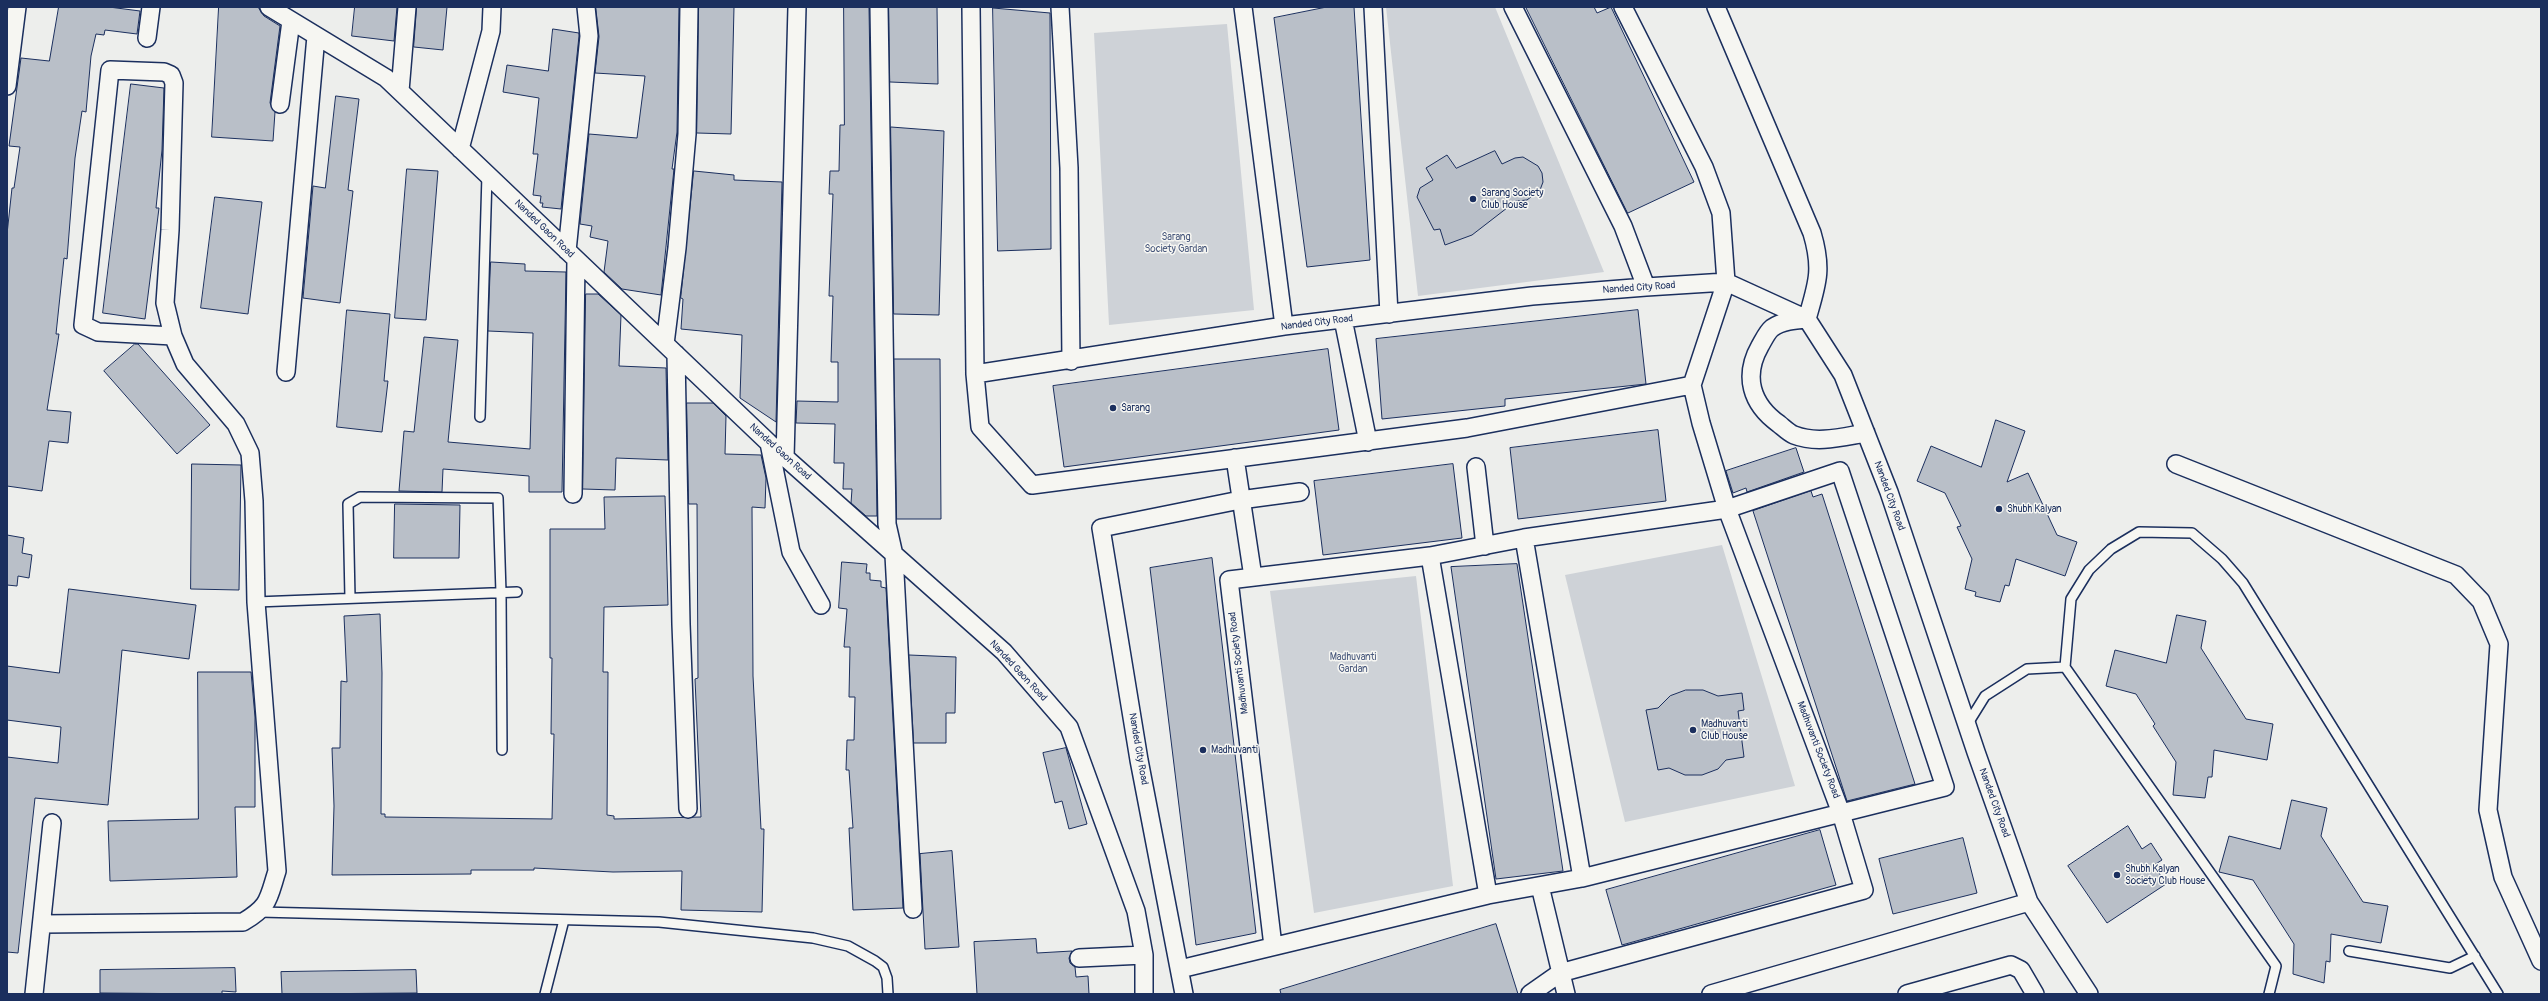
<!DOCTYPE html>
<style>
body{margin:0}
#map{position:relative;width:2548px;height:1001px;overflow:hidden;background:#edeeec;font-family:Pangolin,sans-serif}
canvas{display:block}
.frame{position:absolute;inset:0;border:8px solid #1b2f5e;pointer-events:none}
</style>
<div id="map">
<canvas width="2548" height="1001"></canvas>
<div class="frame"></div>
</div>
<script>
const c = document.querySelector('canvas').getContext('2d');
c.lineJoin = 'round';
function fill(path, color) { c.fillStyle = color; c.fill(path, 'evenodd'); }
function trace(path, color, width, dash) { c.strokeStyle = color; c.lineWidth = width; c.lineCap = dash ? 'butt' : 'round'; c.setLineDash(dash || []); c.stroke(path); }
function write(font, color, halo, rows, align = 'center') {
  c.font = font + ' Pangolin,sans-serif'; c.lineWidth = 3; c.setLineDash([]); c.textBaseline = 'middle'; c.strokeStyle = halo; c.fillStyle = color; for (const [text, x, y, turn = 0] of rows) {
    c.save(); c.translate(x, y); c.rotate((+turn || 0) * Math.PI / 180); c.textAlign = isNaN(turn) ? turn : align; if (halo) c.strokeText(text, 0, 0); c.fillText(text, 0, 0); c.restore();
  }
}
fill(new Path2D(`
 M 1386,7 L 1495,7 L 1604,272 L 1418,296 Z
 M 1227,24 L 1254,310 L 1109,325 L 1094,33 Z
 M 1722,545 L 1795,786 L 1625,822 L 1565,575 Z
 M 1416,576 L 1453,886 L 1314,913 L 1270,591 Z`), '#ced2d7');
const building = new Path2D(`
 M 59,7 L 109,7 L 140,11 L 137,34 L 105,30 L 104,35 L 96,34 L 91,56 L 86,112 L 82,111 L 75,158 L 67,259 L 64,258 L 56,334 L 59,334 L 47,410 L 71,412 L 68,443 L 49,441 L 42,491 L 7,486 L 7,234 L 12,188 L 14,188 L 20,147 L 9,146 L 21,58 L 49,61 Z
 M 219,7 L 258,7 L 264,16 L 280,26 L 270,103 L 275,112 L 273,141 L 212,137 Z
 M 355,7 L 397,7 L 394,41 L 352,36 Z
 M 417,7 L 447,7 L 443,50 L 414,47 Z
 M 596,7 L 679,7 L 677,132 L 672,169 L 674,169 L 661,295 L 622,289 L 604,272 L 608,241 L 590,237 L 592,226 L 580,224 L 589,134 L 637,138 L 645,76 L 595,73 L 599,37 Z
 M 699,7 L 734,7 L 731,134 L 697,133 Z
 M 844,7 L 869,7 L 877,516 L 866,516 L 851,503 L 852,489 L 843,489 L 844,463 L 834,463 L 835,424 L 796,423 L 797,401 L 838,402 L 838,362 L 831,362 L 833,296 L 829,296 L 833,194 L 829,194 L 830,171 L 839,171 L 840,125 L 844,125 Z
 M 889,7 L 937,7 L 938,84 L 890,82 Z
 M 1327,7 L 1354,7 L 1370,260 L 1307,267 L 1274,18 Z
 M 1526,7 L 1594,7 L 1597,13 L 1611,7 L 1694,182 L 1628,213 Z
 M 993,8 L 1050,13 L 1051,249 L 998,251 Z
 M 553,29 L 579,33 L 579,36 L 561,209 L 542,207 L 543,203 L 540,203 L 541,196 L 533,195 L 538,154 L 533,154 L 539,98 L 503,92 L 507,65 L 548,71 Z
 M 131,84 L 164,88 L 162,150 L 156,208 L 159,208 L 145,319 L 103,313 Z
 M 336,96 L 359,99 L 348,190 L 353,191 L 340,303 L 303,298 L 313,186 L 325,188 Z
 M 891,127 L 944,131 L 939,315 L 894,314 Z
 M 1495,151 L 1502,164 L 1515,158 L 1523,157 L 1538,166 L 1542,173 L 1543,182 L 1540,190 L 1527,200 L 1516,201 L 1472,235 L 1445,245 L 1440,229 L 1434,230 L 1417,197 L 1420,188 L 1433,180 L 1426,168 L 1447,155 L 1456,168 Z
 M 407,169 L 438,171 L 426,320 L 395,318 Z
 M 694,171 L 734,175 L 734,180 L 782,182 L 776,422 L 740,398 L 742,335 L 681,329 L 683,299 L 681,298 Z
 M 215,197 L 262,202 L 248,314 L 201,308 Z
 M 491,262 L 525,264 L 525,271 L 566,272 L 562,492 L 529,492 L 529,476 L 443,469 L 442,492 L 399,491 L 404,431 L 414,432 L 424,337 L 458,340 L 448,442 L 530,449 L 533,333 L 488,331 Z
 M 586,294 L 598,294 L 621,315 L 619,366 L 666,368 L 668,460 L 616,458 L 615,490 L 583,489 Z
 M 347,310 L 390,314 L 384,381 L 388,381 L 382,432 L 337,427 Z
 M 1638,310 L 1646,384 L 1505,399 L 1505,406 L 1382,419 L 1376,339 Z
 M 135,344 L 138,344 L 210,425 L 177,454 L 104,371 Z
 M 1328,349 L 1339,430 L 1064,467 L 1053,386 Z
 M 894,359 L 940,359 L 941,519 L 897,519 Z
 M 687,403 L 713,403 L 726,416 L 725,454 L 761,455 L 766,478 L 765,508 L 752,507 L 753,676 L 761,829 L 764,829 L 762,912 L 681,910 L 682,871 L 613,872 L 534,868 L 534,870 L 471,870 L 471,874 L 332,875 L 334,806 L 332,748 L 340,748 L 341,681 L 347,682 L 344,616 L 380,614 L 382,673 L 381,814 L 385,814 L 385,817 L 552,819 L 554,734 L 551,734 L 552,658 L 550,658 L 550,529 L 605,529 L 604,497 L 665,496 L 668,605 L 604,607 L 603,672 L 608,672 L 607,815 L 614,816 L 614,819 L 701,817 L 695,679 L 698,678 L 697,504 L 689,504 Z
 M 1996,420 L 2025,431 L 2007,482 L 2028,473 L 2057,535 L 2077,542 L 2065,576 L 2016,559 L 2009,586 L 2005,585 L 2000,602 L 1975,596 L 1976,592 L 1965,589 L 1972,559 L 1957,527 L 1961,526 L 1945,493 L 1917,481 L 1931,446 L 1981,467 Z
 M 1658,430 L 1666,501 L 1518,519 L 1510,448 Z
 M 1796,448 L 1804,472 L 1747,492 L 1746,488 L 1733,493 L 1726,471 Z
 M 192,464 L 241,465 L 239,590 L 191,589 Z
 M 1453,464 L 1462,538 L 1323,555 L 1314,481 Z
 M 1811,491 L 1813,497 L 1822,494 L 1915,784 L 1847,801 L 1753,511 Z
 M 395,504 L 460,505 L 459,558 L 394,558 Z
 M 7,535 L 24,538 L 22,553 L 32,555 L 29,578 L 18,576 L 17,586 L 7,585 Z
 M 1212,558 L 1256,933 L 1196,945 L 1150,568 Z
 M 842,562 L 867,564 L 866,573 L 870,573 L 870,580 L 881,581 L 881,587 L 886,588 L 903,908 L 853,910 L 849,828 L 853,828 L 849,770 L 846,770 L 847,740 L 854,740 L 855,697 L 849,697 L 850,647 L 844,647 L 847,609 L 839,608 Z
 M 1517,564 L 1563,871 L 1496,879 L 1451,567 Z
 M 69,589 L 196,605 L 189,659 L 122,650 L 108,805 L 35,798 L 18,953 L 7,952 L 7,757 L 58,763 L 61,727 L 7,720 L 7,666 L 59,673 Z
 M 2177,615 L 2206,621 L 2201,648 L 2246,719 L 2273,724 L 2267,760 L 2214,750 L 2212,777 L 2208,777 L 2205,798 L 2173,795 L 2176,762 L 2153,726 L 2155,724 L 2136,694 L 2106,686 L 2115,650 L 2166,663 Z
 M 909,655 L 956,657 L 955,713 L 946,713 L 946,743 L 914,743 Z
 M 198,672 L 251,672 L 255,717 L 255,807 L 235,807 L 237,877 L 110,881 L 108,821 L 198,819 Z
 M 1686,690 L 1703,690 L 1718,696 L 1742,693 L 1744,710 L 1738,711 L 1744,757 L 1726,760 L 1718,769 L 1702,775 L 1685,775 L 1669,768 L 1658,770 L 1646,710 L 1658,708 L 1670,696 Z
 M 1066,748 L 1087,824 L 1069,829 L 1062,801 L 1055,803 L 1043,753 Z
 M 2292,800 L 2327,808 L 2321,836 L 2363,902 L 2388,906 L 2381,943 L 2331,934 L 2330,962 L 2326,961 L 2324,983 L 2293,974 L 2294,944 L 2253,880 L 2219,872 L 2229,836 L 2280,849 Z
 M 2128,826 L 2142,849 L 2151,843 L 2162,860 L 2154,865 L 2166,884 L 2107,923 L 2068,866 Z
 M 1820,830 L 1836,885 L 1622,945 L 1606,890 Z
 M 1963,838 L 1977,893 L 1893,914 L 1879,859 Z
 M 952,851 L 959,947 L 925,949 L 920,854 Z
 M 1496,924 L 1518,994 L 1281,994 L 1280,990 Z
 M 1036,939 L 1037,953 L 1072,951 L 1069,958 L 1070,963 L 1075,967 L 1076,977 L 1088,976 L 1089,994 L 977,994 L 974,942 Z
 M 235,968 L 236,992 L 222,991 L 222,994 L 100,993 L 100,970 Z
 M 416,970 L 417,993 L 282,994 L 281,972 Z`);
fill(building, '#b9bfc8');
trace(building, '#1b2f5e', 1);
const lane = new Path2D(`
 M 480,417 L 487,175
 M 350,598 L 348,504 L 360,497 L 498,498 L 501,593 L 502,750
 M 256,602 L 517,592
 M 1967,725 L 1985,696 L 2027,669 L 2065,667
 M 260,912 L 659,922 L 813,938 L 848,946 L 875,961 L 883,967 L 887,978 L 888,994
 M 2349,951 L 2450,968 L 2475,956
 M 545,994 L 564,920
 M 2269,994 L 2276,966 L 2065,667 L 2071,599 L 2089,570 L 2111,549 L 2139,532 L 2192,533 L 2222,559 L 2243,583 L 2498,994`);
const street = new Path2D(`
 M 269,7 L 386,78 L 769,443 L 1004,652 L 1069,727 L 1136,911 L 1144,955 L 1144,994
 M 879,7 L 887,524 L 894,555 L 913,909
 M 971,7 L 975,374
 M 1060,7 L 1069,168 L 1071,361
 M 1243,7 L 1284,326
 M 1373,7 L 1389,314
 M 1513,7 L 1623,226 L 1646,287
 M 1716,7 L 1812,233 C 1823,270 1817,284 1807,319
 M 147,38 L 151,7
 M 7,86 L 17,7
 M 400,91 L 407,7
 M 280,104 L 291,21
 M 460,149 L 491,31 L 492,7
 M 567,251 L 589,36 L 586,7
 M 1343,319 L 1368,442
 M 1807,319 C 1795,320 1782,321 1772,328 C 1767,332 1763,341 1760,346 C 1743,376 1751,404 1779,424 C 1784,428 1789,433 1794,435 C 1817,444 1842,437 1866,433
 M 665,344 L 677,248 L 687,134 L 689,7
 M 676,354 L 681,624 L 688,809
 M 286,372 L 316,36
 M 1692,385 L 1467,428 L 1032,485 L 980,427 L 975,374 L 1284,326 L 1532,296 L 1646,287 L 1726,282 L 1807,319 L 1843,375 L 1889,492 L 1976,752 L 2029,902 L 2089,994
 M 769,443 L 791,552 L 821,605
 M 785,458 L 797,7
 M 1235,458 L 1253,577
 M 2176,464 L 2456,575 L 2481,601 L 2499,644 L 2488,810 L 2503,877 L 2541,961
 M 1476,467 L 1485,546
 M 573,494 L 576,259
 M 1524,538 L 1727,509 L 1841,813 L 1864,890 L 1560,973 L 1530,994
 M 1524,538 L 1582,878 L 1488,895 L 1430,556 Z
 M 1582,878 L 1945,787 L 1840,471 L 1727,509 L 1701,423 L 1692,385 L 1726,282 L 1721,213 L 1704,167 L 1623,7
 M 1540,886 L 1566,994
 M 43,924 L 243,922 C 270,906 268,899 277,871 L 256,602 L 254,501 L 250,453 L 236,424 L 185,364 L 173,336 L 165,303 L 170,230 L 174,83 L 171,75 L 164,72 L 110,70 L 83,325 L 98,332 L 173,336
 M 1273,946 L 1229,580 L 1430,556
 M 1079,958 L 1144,955
 M 1180,969 L 1488,895
 M 34,994 L 52,823
 M 1184,994 L 1139,760 L 1101,528 L 1240,500 L 1300,492
 M 1711,994 L 2029,902
 M 1907,994 L 2011,965 L 2021,970 L 2035,994`);
trace(lane, '#1b2f5e', 12);
trace(street, '#1b2f5e', 20);
trace(lane, '#f6f6f2', 9);
trace(street, '#f6f6f2', 17);
for (const [x, y, r, color] of [
 [1473,199,4,"#1b2f5e"],
 [1113,408,4,"#1b2f5e"],
 [1999,509,4,"#1b2f5e"],
 [1693,730,4,"#1b2f5e"],
 [1203,750,4,"#1b2f5e"],
 [2117,875,4,"#1b2f5e"]
]) { const dot = new Path2D(); dot.arc(x, y, r, 0, 2 * Math.PI); c.fillStyle = color; c.fill(dot); trace(dot, '#f6f6f2', 1.5); }
write('10px', '#1b2f5e', '#f6f6f2', [
 ["Sarang Society",1481,193],
 ["Club House",1481,205],
 ["Sarang",1121,408],
 ["Shubh Kalyan",2007,509],
 ["Madhuvanti",1701,724],
 ["Club House",1701,736],
 ["Madhuvanti",1211,750],
 ["Shubh Kalyan",2125,869],
 ["Society Club House",2125,881]
], 'left');
write('10px', '#1b2f5e', '#f6f6f2', [
 ["Nanded Gaon Road",544,229,44],
 ["Nanded City Road",1639,288,-4],
 ["Nanded City Road",1317,323,-7],
 ["Nanded Gaon Road",780,452,42],
 ["Nanded City Road",1889,496,70],
 ["Madhuvanti Society Road",1239,663,-97],
 ["Nanded Gaon Road",1018,671,47],
 ["Nanded City Road",1138,749,80],
 ["Madhuvanti Society Road",1818,750,69],
 ["Nanded City Road",1994,803,70]
]);
write('10px', '#48587c', '#f6f6f2', [
 ["Sarang",1176,237],
 ["Society Gardan",1176,249],
 ["Madhuvanti",1353,657],
 ["Gardan",1353,669]
]);
</script>
